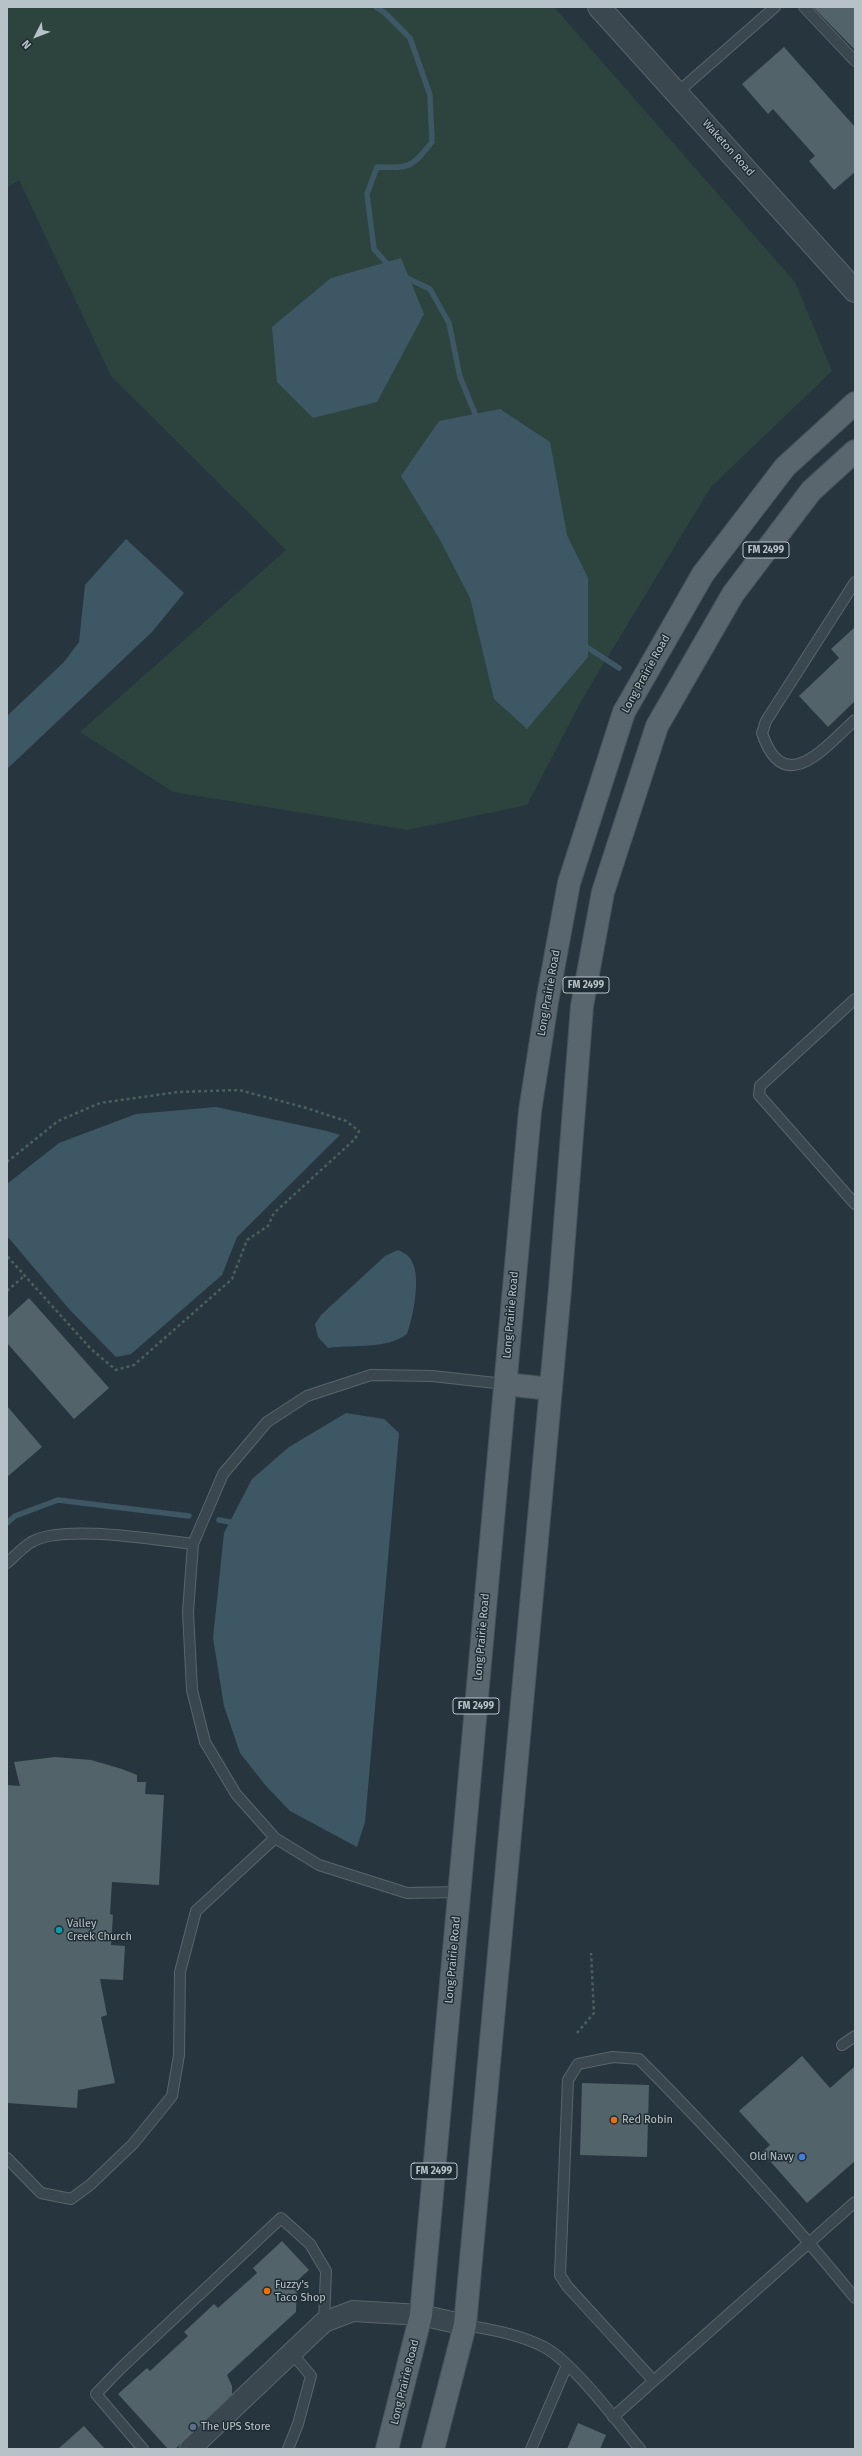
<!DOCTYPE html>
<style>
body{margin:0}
#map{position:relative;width:862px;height:2456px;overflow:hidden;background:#27363e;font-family:"Fira Sans",sans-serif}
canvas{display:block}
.frame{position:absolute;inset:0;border:8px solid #b7c2c8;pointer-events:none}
.north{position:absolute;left:16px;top:16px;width:40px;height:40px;-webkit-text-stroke:3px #202c33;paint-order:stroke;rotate:228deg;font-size:11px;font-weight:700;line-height:16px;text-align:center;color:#b7c2c8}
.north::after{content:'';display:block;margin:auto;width:14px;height:18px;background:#b7c2c8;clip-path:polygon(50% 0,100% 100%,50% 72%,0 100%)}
</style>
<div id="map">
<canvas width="862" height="2456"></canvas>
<div class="frame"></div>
<div class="north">N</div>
</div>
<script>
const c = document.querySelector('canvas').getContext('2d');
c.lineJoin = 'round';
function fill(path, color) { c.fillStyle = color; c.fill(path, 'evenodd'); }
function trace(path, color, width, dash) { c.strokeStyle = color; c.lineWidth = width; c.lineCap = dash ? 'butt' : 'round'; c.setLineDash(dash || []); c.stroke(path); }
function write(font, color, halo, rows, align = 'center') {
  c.font = font + ' "Fira Sans",sans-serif'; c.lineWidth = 3; c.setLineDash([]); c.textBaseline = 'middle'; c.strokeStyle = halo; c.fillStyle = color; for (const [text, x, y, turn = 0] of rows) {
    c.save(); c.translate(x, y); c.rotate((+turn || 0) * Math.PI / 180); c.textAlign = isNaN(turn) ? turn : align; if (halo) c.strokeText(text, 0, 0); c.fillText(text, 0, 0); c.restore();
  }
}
fill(new Path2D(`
 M 7,7 L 554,7 L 795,282 L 832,371 L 711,487 L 584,696 L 527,805 L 408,830 L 173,792 L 80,732 L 286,550 L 111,376 L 19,180 L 7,188 Z`), '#2c433e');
fill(new Path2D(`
 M 401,258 L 424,314 L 377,402 L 313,418 L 277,382 L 272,327 L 331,278 Z
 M 500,409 L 550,442 L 567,535 L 588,578 L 588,657 L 527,729 L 494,699 L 470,598 L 439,538 L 401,476 L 439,421 Z
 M 126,539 L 184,593 L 152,632 L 7,769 L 7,716 L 64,662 L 79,642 L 85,585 Z
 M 216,1107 L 327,1131 L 340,1135 L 237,1237 L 222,1275 L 131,1354 L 116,1357 L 69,1309 L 7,1236 L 7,1184 L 59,1143 L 136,1114 Z
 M 398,1250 C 402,1252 407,1254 409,1257 C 423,1272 413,1317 407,1334 C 385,1350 354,1344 328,1348 L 318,1337 L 315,1324 L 321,1315 L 385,1256 Z
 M 346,1413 L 384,1419 L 399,1433 L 365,1822 L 357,1847 L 290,1811 L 266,1786 L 240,1753 L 224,1706 L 213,1638 L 224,1533 L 252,1479 L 289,1447 Z`), '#3e5765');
trace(new Path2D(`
 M 376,7 L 385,13 L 410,38 L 430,95 L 432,142 C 411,168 411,168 377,167 L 367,194 L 374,249 L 391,268
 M 405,277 L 430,289 L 449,323 L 460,377 L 478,421
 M 582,644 L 619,668
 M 219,1520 L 230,1522
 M 7,1523 L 15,1516 L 58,1500 L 189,1516`), '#3e5765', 5.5);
fill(new Path2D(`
 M 813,7 L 855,7 L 855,50 Z
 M 784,47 L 855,127 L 855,172 L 834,190 L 809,161 L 815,156 L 773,109 L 768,114 L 742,84 Z
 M 855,627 L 855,701 L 828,727 L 799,696 L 839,658 L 831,649 Z
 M 29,1298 L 109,1388 L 74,1419 L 7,1343 L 7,1318 Z
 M 7,1406 L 42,1447 L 7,1477 Z
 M 55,1757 L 91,1760 L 122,1769 L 137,1775 L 137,1782 L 146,1782 L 145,1794 L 164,1795 L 159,1885 L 112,1882 L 110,1914 L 113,1915 L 111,1945 L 125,1946 L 123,1980 L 100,1979 L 107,2015 L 101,2017 L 115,2083 L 78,2090 L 77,2108 L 7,2103 L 8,1785 L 20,1786 L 14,1762 Z
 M 802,2056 L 830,2088 L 855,2066 L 855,2161 L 807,2203 L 762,2152 L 770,2145 L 739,2111 Z
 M 582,2083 L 649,2085 L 647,2157 L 580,2155 Z
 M 282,2241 L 309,2270 L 297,2281 L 296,2312 L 227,2375 L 232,2386 L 232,2394 L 175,2449 L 168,2449 L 118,2394 L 147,2368 L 150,2371 L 188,2336 L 184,2332 L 214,2304 L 218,2308 L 257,2273 L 253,2268 Z
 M 578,2423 L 606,2435 L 600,2449 L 567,2449 Z
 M 84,2426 L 105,2449 L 58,2449 Z`), '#52636a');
const service = new Path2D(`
 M 804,7 L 855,61
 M 678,92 L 775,7
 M 855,582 L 766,721 L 762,733 C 784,799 825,747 855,720
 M 855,999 L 760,1086 L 759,1095 L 855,1204
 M 7,1563 C 14,1557 22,1548 30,1543 C 59,1523 157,1540 193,1544
 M 459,1892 L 407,1893 L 319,1865 L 275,1838 L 236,1794 L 205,1742 L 192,1690 L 188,1612 L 193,1544 L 223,1474 L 267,1422 L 307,1396 L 371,1375 L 432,1376 L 505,1384
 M 842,2045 L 855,2036
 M 7,2158 L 41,2193 L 71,2199 L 90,2185 L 133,2144 L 172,2096 L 179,2055 L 180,1972 L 196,1911 L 275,1838
 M 465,2325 C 492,2330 519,2334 544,2347 C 573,2362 618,2423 640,2449
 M 653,2380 L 567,2286 L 560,2275 L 568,2080 L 578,2064 L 613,2057 L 639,2059 C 715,2135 787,2215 855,2298
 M 613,2417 L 855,2202
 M 143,2449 L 96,2394 L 121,2368 L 281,2218 L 310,2244 L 326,2271 L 324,2322
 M 288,2449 L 298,2424 L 311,2376 L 291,2352
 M 531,2449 L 567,2365`);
const minor = new Path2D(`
 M 190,2449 L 324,2322 L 353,2311 L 421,2315 L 465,2325`);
const tertiary = new Path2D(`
 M 599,7 L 855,291`);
const primary = new Path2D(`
 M 505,1384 L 551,1389
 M 387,2449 L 421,2315 L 530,1111 L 547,1002 L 569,883 L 624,712 L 703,574 L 785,467 L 855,403
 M 433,2449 L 465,2325 L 560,1289 L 582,1006 L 603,892 L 657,726 L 733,594 L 811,491 L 855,451`);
trace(service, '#59656b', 12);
trace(minor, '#59656b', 22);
trace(tertiary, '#59656b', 24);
trace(primary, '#47535a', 24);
trace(new Path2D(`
 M 7,1162 L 58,1121 L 100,1103 L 178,1092 L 239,1090 L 303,1107 L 346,1121 L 359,1131 L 355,1139 L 274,1213 L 268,1226 L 247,1240 L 232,1279 L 134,1365 L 116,1370 L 91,1349 L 7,1256
 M 7,1291 L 24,1276
 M 577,2033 L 594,2013 L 591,1953`), '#4b605c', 2.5, [3, 3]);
trace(service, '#3b474e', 10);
trace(minor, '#3b474e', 20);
trace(tertiary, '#3b474e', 22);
trace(primary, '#59666e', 22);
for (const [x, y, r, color] of [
 [59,1930,4,"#0f9aa8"],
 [614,2120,4,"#e8710a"],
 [802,2157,4,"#3f7fe0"],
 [267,2291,4,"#e8710a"],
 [193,2427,4,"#5c6f8a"]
]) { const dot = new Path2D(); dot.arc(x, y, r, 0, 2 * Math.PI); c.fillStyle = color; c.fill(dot); trace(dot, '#202c33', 1.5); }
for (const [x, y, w] of [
 [766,550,46],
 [586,985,46],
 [476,1706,46],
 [434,2171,46]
]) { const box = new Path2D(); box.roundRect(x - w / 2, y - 8, w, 16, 3); c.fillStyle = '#202c33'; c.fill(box); trace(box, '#b7c2c8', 1); }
write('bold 10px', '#b7c2c8', null, [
 ["FM 2499",766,550],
 ["FM 2499",586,985],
 ["FM 2499",476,1706],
 ["FM 2499",434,2171]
]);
write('11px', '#b7c2c8', '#202c33', [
 ["Waketon Road",728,148,48],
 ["Long Prairie Road",646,674,-61],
 ["Long Prairie Road",549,993,-80],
 ["Long Prairie Road",511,1315,-85],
 ["Long Prairie Road",482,1637,-85],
 ["Long Prairie Road",453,1960,-85],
 ["Long Prairie Road",405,2382,-76]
]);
write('11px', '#b7c2c8', '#202c33', [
 ["Valley",67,1924],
 ["Creek Church",67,1937],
 ["Red Robin",622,2120],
 ["Old Navy",794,2157,"right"],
 ["Fuzzy's",275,2285],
 ["Taco Shop",275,2298],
 ["The UPS Store",201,2427]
], 'left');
</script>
